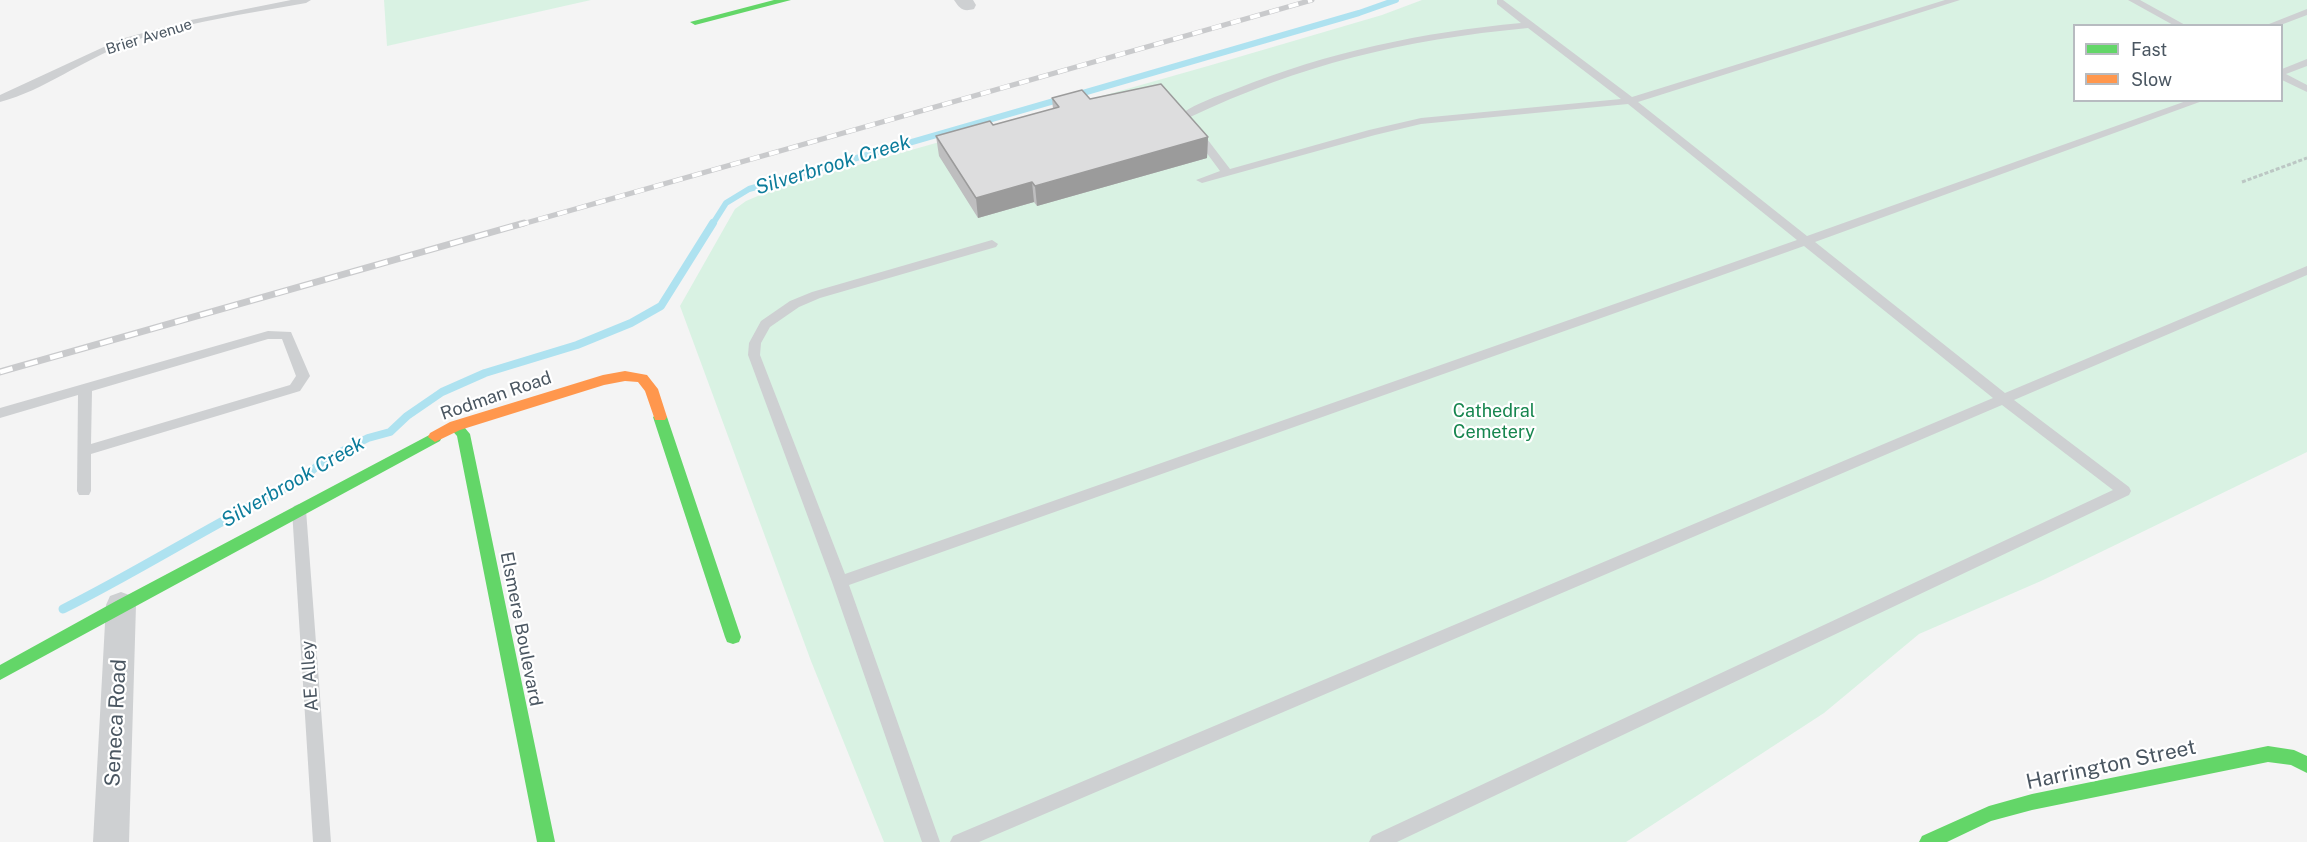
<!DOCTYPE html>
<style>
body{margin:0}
#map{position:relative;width:2307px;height:842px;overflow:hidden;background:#f4f4f4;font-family:"Public Sans",sans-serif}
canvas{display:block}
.legend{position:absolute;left:2073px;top:24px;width:210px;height:78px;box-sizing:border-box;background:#fff;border:2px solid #b7bbc0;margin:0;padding:8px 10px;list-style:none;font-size:18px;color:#4a5661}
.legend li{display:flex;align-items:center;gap:12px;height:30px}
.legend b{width:30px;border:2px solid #b7bbc0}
</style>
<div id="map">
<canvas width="2307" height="842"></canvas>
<ul class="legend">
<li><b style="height:8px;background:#63d668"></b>Fast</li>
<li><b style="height:8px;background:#ff974d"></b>Slow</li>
</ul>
</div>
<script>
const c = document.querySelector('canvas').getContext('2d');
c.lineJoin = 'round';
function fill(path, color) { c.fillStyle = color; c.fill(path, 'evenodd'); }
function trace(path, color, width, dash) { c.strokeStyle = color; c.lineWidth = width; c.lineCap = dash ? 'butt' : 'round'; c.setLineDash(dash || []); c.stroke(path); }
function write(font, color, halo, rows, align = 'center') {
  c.font = font + ' "Public Sans",sans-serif'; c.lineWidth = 4.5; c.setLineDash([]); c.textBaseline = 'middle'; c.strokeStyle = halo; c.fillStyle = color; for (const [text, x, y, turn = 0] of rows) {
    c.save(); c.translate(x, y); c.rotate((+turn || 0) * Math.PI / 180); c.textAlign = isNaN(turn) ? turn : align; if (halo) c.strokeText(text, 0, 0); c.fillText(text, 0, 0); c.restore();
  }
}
fill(new Path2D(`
 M 384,0 L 591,0 L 387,46 Z
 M 1422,0 L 2307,0 L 2307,452 L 2041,581 L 1919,634 L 1824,713 L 1626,842 L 884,842 L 811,661 L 680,306 L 735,209 L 746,201 L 777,188 L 1208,66 L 1382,15 ZM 2074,26 L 2282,26 L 2282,100 L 2074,100 Z`), '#d9f2e3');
trace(new Path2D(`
 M 1076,95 L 1359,13 L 1396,0
 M 712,225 L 726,203 L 749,189 L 1061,99`), '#aee2f0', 6);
trace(new Path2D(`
 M 260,501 L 301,480 L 323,461 L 368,438 L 390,432 L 407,416 L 442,392 L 485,373 L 577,345 L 631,323 L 661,306 L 713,223`), '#aee2f0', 8);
trace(new Path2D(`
 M 63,609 C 131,575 195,535 262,500`), '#aee2f0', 9);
trace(new Path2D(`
 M 2242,182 L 2307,158`), '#bcc7c4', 3, [4, 2]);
fill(new Path2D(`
 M 291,0 L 311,0 L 306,3 C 246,14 183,22 126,44 C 82,60 45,90 0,102 L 0,95 L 121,39 L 191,20 Z
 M 1497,0 L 1503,0 L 1632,97 L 1945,0 L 1960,0 L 1638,102 L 1807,236 L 2189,100 L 2205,100 L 1815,242 L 2005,393 L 2307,266 L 2307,275 L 2014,400 L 2129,487 L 2131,491 L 2129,495 L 1397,842 L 1369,842 L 1372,836 L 2113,490 L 2002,405 L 979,842 L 950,842 L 953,836 L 1993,398 L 1804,246 L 849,585 L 940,842 L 922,842 L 832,582 L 748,355 L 749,343 L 761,321 L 790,301 L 812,292 L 992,240 L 998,244 L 996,247 L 820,298 L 799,307 L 770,327 L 761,343 L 760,355 L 845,574 L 1797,240 L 1628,104 L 1421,124 L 1375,135 L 1202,183 L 1196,180 L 1220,171 L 1192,133 L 1197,130 L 1201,131 L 1230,169 L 1369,130 L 1421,118 L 1621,99 L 1528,28 C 1401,40 1303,64 1188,118 L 1184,119 L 1179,116 C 1191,105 1220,95 1236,89 C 1328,52 1423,32 1521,23 L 1497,4 Z
 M 2128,0 L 2140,0 L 2187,26 L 2175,26 Z
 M 2307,9 L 2307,15 L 2278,26 L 2264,26 Z
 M 2307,59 L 2307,66 L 2286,74 L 2307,85 L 2307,92 L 2282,80 L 2282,69 Z
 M 268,331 L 291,332 L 310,376 L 300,391 L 91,454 L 91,491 L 89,495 L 79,495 L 77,491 L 78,395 L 0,418 L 0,408 ZM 268,339 L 282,339 L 296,376 L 290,385 L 91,444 L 92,391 Z
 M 299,504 L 304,506 L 306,510 L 331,842 L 313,842 L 292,510 L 294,506 Z`), '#ced0d2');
fill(new Path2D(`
 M 954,0 L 973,0 L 976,5 L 974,9 C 963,12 960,9 954,0 Z
 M 121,592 L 132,596 L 136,605 L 129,842 L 93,842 L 106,605 L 110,596 Z`), '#ced0d2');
fill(new Path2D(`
 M 774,0 L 791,0 L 695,25 L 690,22 Z
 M 660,412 L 667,417 L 741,637 L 739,642 L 733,644 L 727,642 L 725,637 L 653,417 Z
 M 455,421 L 460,422 L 470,434 L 555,842 L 537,842 L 457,436 L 448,426 Z
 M 435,432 L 440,433 L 442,437 L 440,441 L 0,680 L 0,665 L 116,601 Z
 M 2268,746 L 2294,750 L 2307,756 L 2307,773 L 2291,765 L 2268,762 L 2032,810 L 1991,821 L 1947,842 L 1919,842 L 1922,836 L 1989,806 L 2032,794 Z`), '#63d668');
fill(new Path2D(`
 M 625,371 L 647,375 L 658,389 L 667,417 L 665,420 L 655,420 L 645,391 L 638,382 L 625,381 L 604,385 L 460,430 L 435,442 L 428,437 L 430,433 L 450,422 L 603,375 Z`), '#ff974d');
const railFar1 = new Path2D(`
 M 519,225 L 1312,0`);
const rail = new Path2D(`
 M 0,372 L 524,223`);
trace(railFar1, '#c9cacc', 5);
trace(rail, '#c9cacc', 7);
trace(railFar1, '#fff', 4, [10]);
trace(rail, '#fff', 4.5, [13]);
fill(new Path2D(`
 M 1052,98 L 1090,99 L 1208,137 L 1207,158 L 1037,206 L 1034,202 L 978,218 L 939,156 L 936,136 L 993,125 L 1053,109 Z`), '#bebebf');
fill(new Path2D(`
 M 1208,137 L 1207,158 L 1037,206 L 1035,186 Z
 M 1032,182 L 1034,202 L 978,218 L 976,198 Z`), '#9b9b9b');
const building = new Path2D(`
 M 1161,84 L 1208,137 L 1035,186 L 1032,182 L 976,198 L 936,136 L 990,121 L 993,125 L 1059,107 L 1052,98 L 1082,90 L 1090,99 Z`);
fill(building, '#ddddde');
trace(building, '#9b9b9b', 1.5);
write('15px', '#4a5661', '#fff', [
 ["Brier Avenue",149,37,-17]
]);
write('18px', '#4a5661', '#fff', [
 ["Rodman Road",496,396,-19],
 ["Elsmere Boulevard",521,629,79],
 ["AE Alley",310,676,-94]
]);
write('18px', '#17864f', '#fff', [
 ["Cathedral",1494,411],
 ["Cemetery",1494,432]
]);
write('italic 20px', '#0c7c9b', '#fff', [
 ["Silverbrook Creek",833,165,-17],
 ["Silverbrook Creek",293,482,-30]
]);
write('21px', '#4a5661', '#fff', [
 ["Seneca Road",116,723,-87],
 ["Harrington Street",2111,765,-12]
]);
</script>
